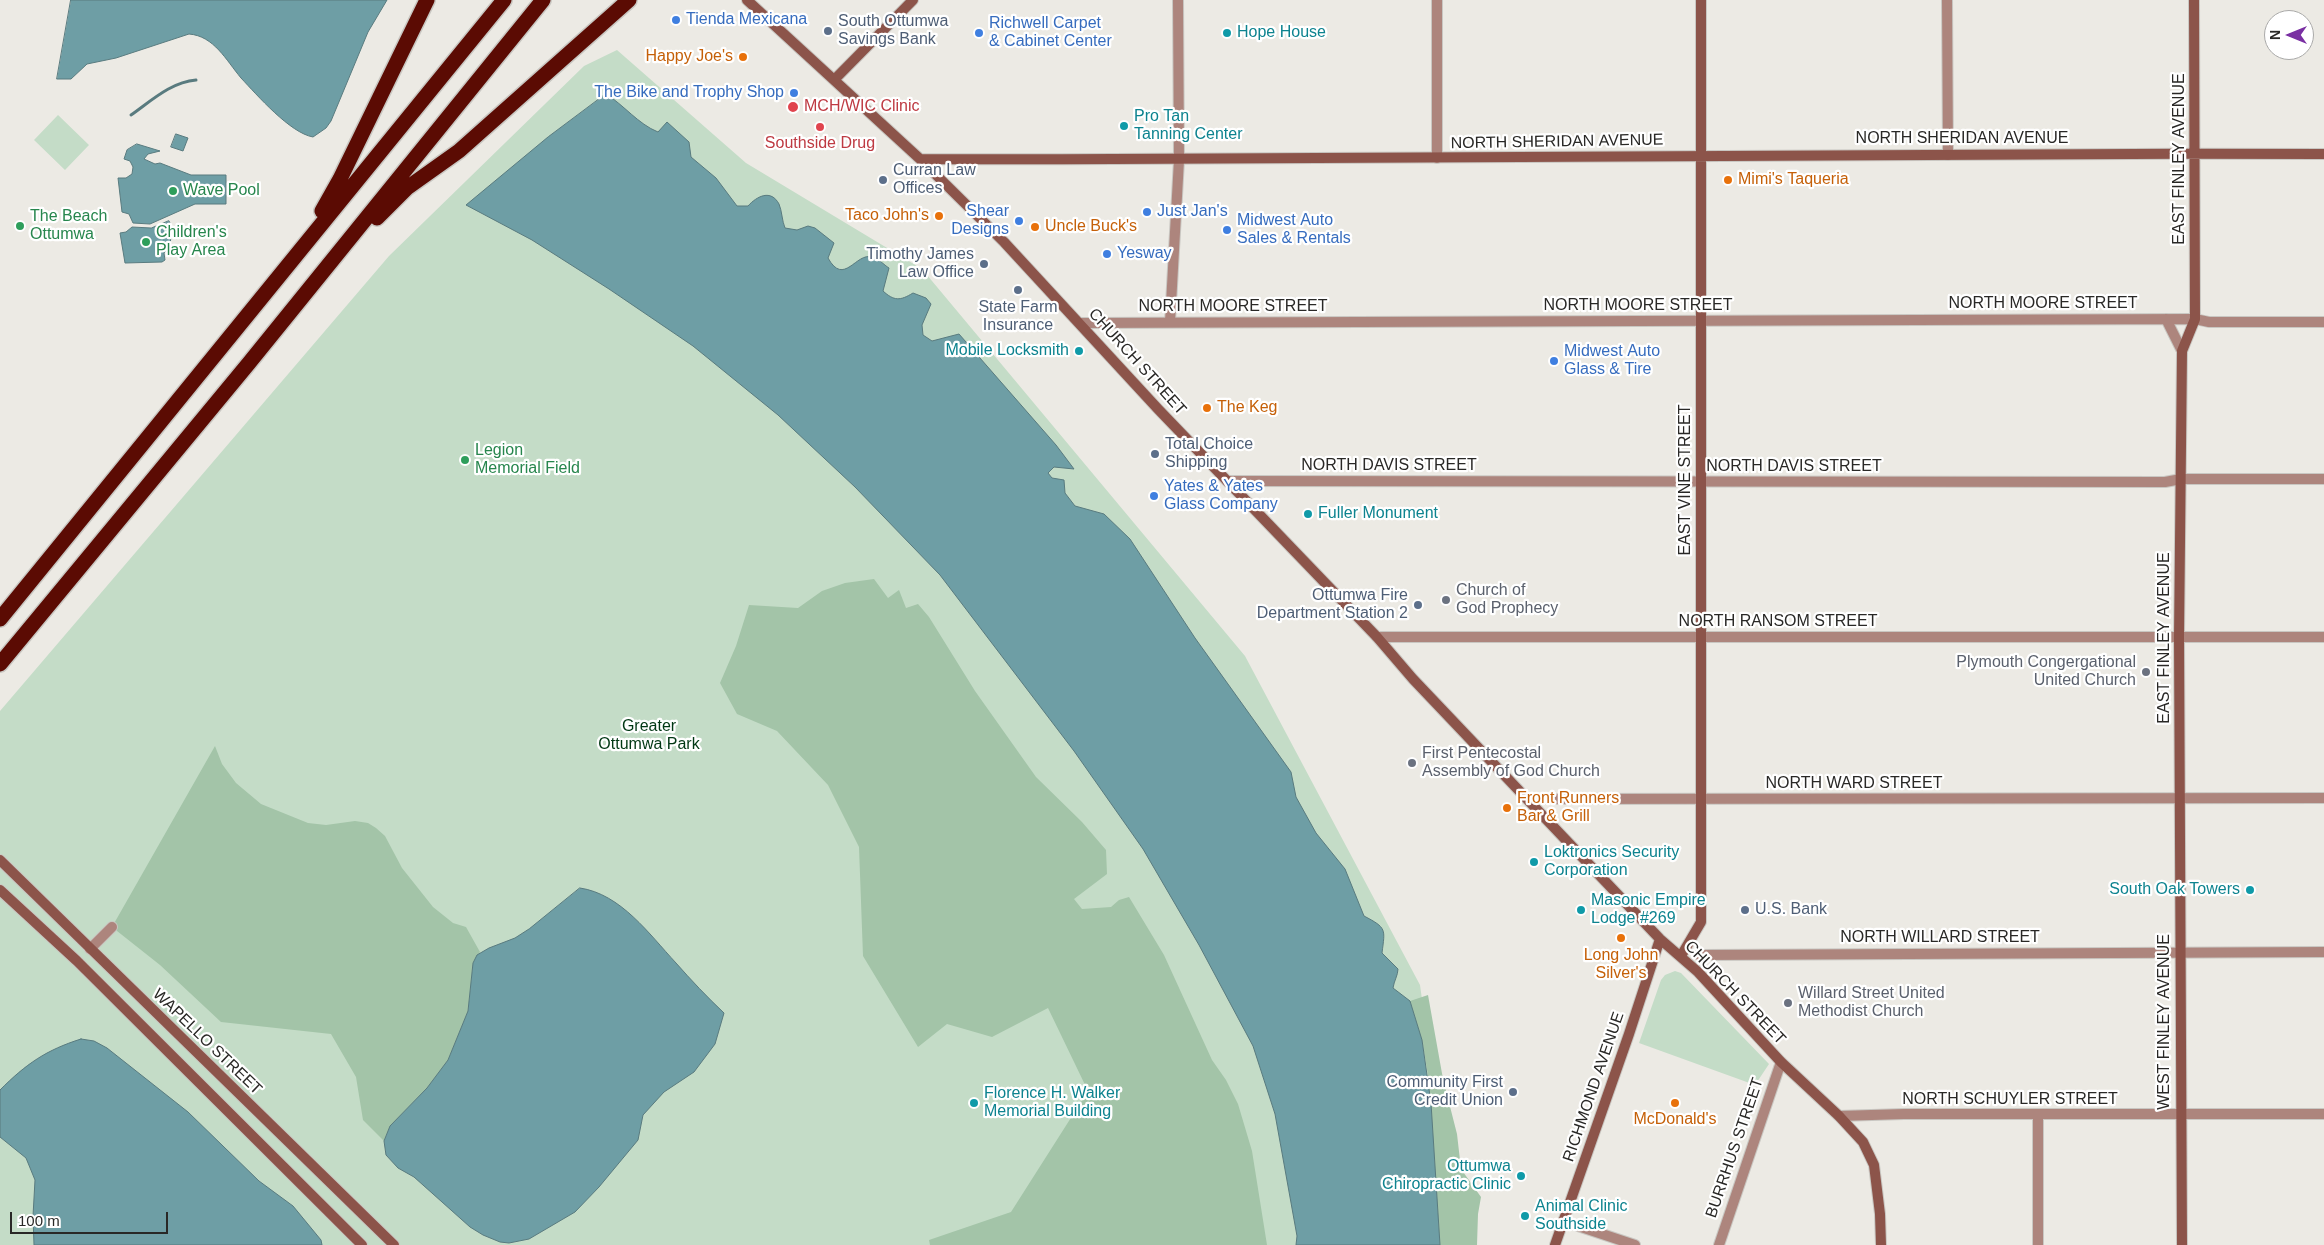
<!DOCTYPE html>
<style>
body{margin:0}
#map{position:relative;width:2324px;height:1245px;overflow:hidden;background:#eceae4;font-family:Helvetica,sans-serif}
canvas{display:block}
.north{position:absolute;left:2264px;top:10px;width:50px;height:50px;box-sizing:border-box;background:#fff;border:1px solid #a9a9a8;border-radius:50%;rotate:270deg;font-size:14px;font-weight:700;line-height:20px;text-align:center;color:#292826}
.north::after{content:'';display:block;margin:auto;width:18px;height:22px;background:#7a30a3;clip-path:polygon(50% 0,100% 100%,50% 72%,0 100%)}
.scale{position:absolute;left:10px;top:1212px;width:158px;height:22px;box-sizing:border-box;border:2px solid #292826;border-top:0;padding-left:6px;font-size:15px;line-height:18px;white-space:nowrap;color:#292826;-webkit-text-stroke:4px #fff;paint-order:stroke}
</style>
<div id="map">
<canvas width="2324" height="1245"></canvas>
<div class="north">N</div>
<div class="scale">100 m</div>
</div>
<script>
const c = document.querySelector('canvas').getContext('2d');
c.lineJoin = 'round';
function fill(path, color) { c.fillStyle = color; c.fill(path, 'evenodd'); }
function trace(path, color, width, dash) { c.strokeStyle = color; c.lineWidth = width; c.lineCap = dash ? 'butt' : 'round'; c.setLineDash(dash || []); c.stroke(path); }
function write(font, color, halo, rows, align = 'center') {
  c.font = font + ' Helvetica,sans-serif'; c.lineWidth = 4.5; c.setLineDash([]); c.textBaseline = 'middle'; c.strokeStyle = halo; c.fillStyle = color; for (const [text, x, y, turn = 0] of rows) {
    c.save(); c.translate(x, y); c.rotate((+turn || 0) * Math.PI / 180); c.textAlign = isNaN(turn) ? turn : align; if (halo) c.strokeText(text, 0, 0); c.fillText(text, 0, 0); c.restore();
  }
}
fill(new Path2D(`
 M 617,50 L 746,163 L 922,269 L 1245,656 L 1420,985 L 1452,1215 L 1445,1245 L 0,1245 L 0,711 L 389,256 L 584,66 Z
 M 58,115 L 89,145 L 65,170 L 34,140 Z
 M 1675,971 L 1681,973 L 1769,1064 L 1755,1085 L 1639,1043 L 1661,980 L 1665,975 Z`), '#c4dcc7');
fill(new Path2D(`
 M 874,579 L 888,598 L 899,590 L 906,608 L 918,604 L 929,617 L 975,691 L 1036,777 L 1082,822 L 1106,850 L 1107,874 L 1074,899 L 1082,909 L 1111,907 L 1119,900 L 1129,897 L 1164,955 L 1212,1060 L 1226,1080 L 1238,1104 L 1252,1151 L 1267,1245 L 930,1245 L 929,1240 L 1011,1212 L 1088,1091 L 1048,1008 L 992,1037 L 947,1024 L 918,1047 L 863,956 L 859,847 L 828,785 L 777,731 L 737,714 L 720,683 L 736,646 L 749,605 L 798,608 L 822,591 L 845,583 Z
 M 215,746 L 222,764 L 236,783 L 261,804 L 308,823 L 326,825 L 355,821 L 368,823 L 376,828 L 385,836 L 402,868 L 433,907 L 453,923 L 466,927 L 480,952 L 473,963 L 468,1011 L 448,1060 L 427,1088 L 390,1126 L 384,1141 L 363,1120 L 356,1077 L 331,1034 L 221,1022 L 160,965 L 112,927 Z
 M 1428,995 L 1443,1079 L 1457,1134 L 1461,1169 L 1481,1197 L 1478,1214 L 1477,1245 L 1440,1245 L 1429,1081 L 1422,1040 L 1410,1001 Z`), '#a3c4a8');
const water = new Path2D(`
 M 71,0 L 387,0 L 368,32 L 331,121 L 326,128 L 313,137 C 290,133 257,95 241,78 C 226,60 214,36 189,34 L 116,58 L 87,64 L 71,79 L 57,79 Z
 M 606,94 C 624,105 638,124 658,132 L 667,122 L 689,142 L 691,157 L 716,178 L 737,206 L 748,206 C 757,196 771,189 779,204 C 782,211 782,221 785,228 L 797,230 L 808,226 L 815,228 L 834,243 L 828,258 C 844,287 856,252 872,257 C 878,258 884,265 889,268 L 883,291 C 894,301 900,301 913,293 L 926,298 L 931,304 L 922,325 L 923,335 L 932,341 L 959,334 L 1056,445 L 1074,469 L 1054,467 L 1048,473 L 1052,478 L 1064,480 L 1065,493 L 1075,506 L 1104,514 L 1130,539 L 1195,638 L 1291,772 L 1296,797 L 1316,833 L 1345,869 L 1364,916 C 1387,928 1385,929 1382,953 L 1398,969 C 1398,975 1394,981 1393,988 L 1410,1001 L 1422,1040 L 1431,1103 L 1440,1245 L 1296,1245 L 1297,1236 L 1275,1114 L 1253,1046 L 1199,945 L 1143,849 L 1074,751 L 940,575 L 855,487 L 778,415 L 693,346 L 609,289 L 532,240 L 466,205 L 548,137 Z
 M 176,134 L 188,138 L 183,151 L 171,147 Z
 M 137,144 L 160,151 L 148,154 L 144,159 L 155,164 L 160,163 L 191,175 L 226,175 L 226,204 L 195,204 L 150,224 L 133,223 L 129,214 L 122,212 L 118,178 L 126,178 L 132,174 L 133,167 L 130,161 L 124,159 L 127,150 Z
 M 169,221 L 172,227 L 170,245 L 164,253 L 165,260 L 162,262 L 125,263 L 120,233 L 126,232 L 132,227 L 151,228 Z
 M 580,888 C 621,894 649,934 676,963 C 691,980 707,997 724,1013 L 715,1044 L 694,1072 L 664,1092 L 643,1115 L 638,1140 L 599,1187 L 575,1212 L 529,1239 L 509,1243 L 500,1242 L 483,1235 L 470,1227 L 414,1177 L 398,1168 L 386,1155 L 384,1141 L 390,1126 L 427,1088 L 448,1060 L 468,1011 L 473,963 L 477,955 L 489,948 L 515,938 L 529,929 Z
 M 81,1039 L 94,1041 L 107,1048 L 188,1112 L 259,1181 L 293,1206 L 321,1240 L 322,1245 L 34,1245 L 33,1216 L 35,1180 L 26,1158 L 0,1137 L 0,1090 C 26,1064 46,1050 81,1039 Z`);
fill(water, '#6e9ea5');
trace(water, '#597b7f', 1);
trace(new Path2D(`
 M 131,115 C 151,101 171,82 196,80`), '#597b7f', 3);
const street = new Path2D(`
 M 1437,0 L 1437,158
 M 1947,0 L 1948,155
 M 2166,319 L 2182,351
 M 1170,322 L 1179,160 L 1178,0
 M 1080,323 L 2195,319 L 2209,322 L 2324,322
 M 1227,481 L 2165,482 L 2181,479 L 2324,479
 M 1377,637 L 2324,637
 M 1528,799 L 2324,798
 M 90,949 L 112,927
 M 1699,955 L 2324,952
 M 1839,1116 L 1904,1114 L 2324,1114
 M 1563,1221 L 1635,1245
 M 1719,1245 L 1781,1062
 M 2038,1245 L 2038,1115`);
const secondary = new Path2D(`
 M 747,0 L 920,159 L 1004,242 L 1158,409 L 1377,637 L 1413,679 L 1660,939 L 1698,972 L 1781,1062 L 1839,1116 L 1863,1142 L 1874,1165 L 1880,1214 L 1881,1245
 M 834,80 L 913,0
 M 920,159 C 1388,161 1856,152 2324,154
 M 0,860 L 394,1245
 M 0,890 L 77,961 L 362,1245
 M 1681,956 L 1701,922 L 1701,0
 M 1555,1245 L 1629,1034 L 1660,939
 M 2182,1245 L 2179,637 L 2182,351 L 2195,319 L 2194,0`);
const highway = new Path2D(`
 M 322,211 L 340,179 L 427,0
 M 377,218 L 407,188 L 459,151 L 629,0
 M 0,619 L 504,0
 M 0,664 L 249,363 L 543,0`);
trace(street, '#c9c7c2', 12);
trace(secondary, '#c9c7c2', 12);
trace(highway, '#c9c7c2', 18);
trace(street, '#ad857d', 10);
trace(secondary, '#8c544a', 10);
trace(highway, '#5b0b03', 15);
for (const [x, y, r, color] of [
 [676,20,5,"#3f7fe0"],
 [828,31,5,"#5c6f8a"],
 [979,33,5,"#3f7fe0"],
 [1227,33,5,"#0f9aa8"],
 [743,57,5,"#e8710a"],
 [794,93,5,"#3f7fe0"],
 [793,107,6,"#e0444e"],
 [1124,126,5,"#0f9aa8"],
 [820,127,5,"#e0444e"],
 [883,180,5,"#5c6f8a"],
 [1728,180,5,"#e8710a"],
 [173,191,5,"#2e9e5b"],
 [1147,212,5,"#3f7fe0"],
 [939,216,5,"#e8710a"],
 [1019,221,5,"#3f7fe0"],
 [20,226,5,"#2e9e5b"],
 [1035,227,5,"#e8710a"],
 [1227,230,5,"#3f7fe0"],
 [146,242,5,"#2e9e5b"],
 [1107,254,5,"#3f7fe0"],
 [984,264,5,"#5c6f8a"],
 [1018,290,5,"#5c6f8a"],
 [1079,351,5,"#0f9aa8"],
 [1554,361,5,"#3f7fe0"],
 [1207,408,5,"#e8710a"],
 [1155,454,5,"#5c6f8a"],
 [465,460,5,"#2e9e5b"],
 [1154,496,5,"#3f7fe0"],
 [1308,514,5,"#0f9aa8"],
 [1446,600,5,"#6b7280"],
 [1418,605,5,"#5c6f8a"],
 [2146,672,5,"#6b7280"],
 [1412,763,5,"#6b7280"],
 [1507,808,5,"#e8710a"],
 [1534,862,5,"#0f9aa8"],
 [2250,890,5,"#0f9aa8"],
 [1581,910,5,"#0f9aa8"],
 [1745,910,5,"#5c6f8a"],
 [1621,938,5,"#e8710a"],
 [1788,1003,5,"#6b7280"],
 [1513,1092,5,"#5c6f8a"],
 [974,1103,5,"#0f9aa8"],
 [1675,1103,5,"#e8710a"],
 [1521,1176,5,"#0f9aa8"],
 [1525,1216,5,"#0f9aa8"]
]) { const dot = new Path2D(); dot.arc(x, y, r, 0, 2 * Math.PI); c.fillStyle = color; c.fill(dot); trace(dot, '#fff', 2); }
write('16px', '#366cbe', '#fff', [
 ["Tienda Mexicana",686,20],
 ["Richwell Carpet",989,24],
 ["& Cabinet Center",989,42],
 ["The Bike and Trophy Shop",784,93,"right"],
 ["Shear",1009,212,"right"],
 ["Designs",1009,230,"right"],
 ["Just Jan's",1157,212],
 ["Midwest Auto",1237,221],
 ["Sales & Rentals",1237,239],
 ["Yesway",1117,254],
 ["Midwest Auto",1564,352],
 ["Glass & Tire",1564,370],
 ["Yates & Yates",1164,487],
 ["Glass Company",1164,505]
], 'left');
write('16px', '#4e5e75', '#fff', [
 ["South Ottumwa",838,22],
 ["Savings Bank",838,40],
 ["Curran Law",893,171],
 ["Offices",893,189],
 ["Timothy James",974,255,"right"],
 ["Law Office",974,273,"right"],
 ["State Farm",1018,308,"center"],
 ["Insurance",1018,326,"center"],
 ["Total Choice",1165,445],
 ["Shipping",1165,463],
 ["Ottumwa Fire",1408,596,"right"],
 ["Department Station 2",1408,614,"right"],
 ["U.S. Bank",1755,910],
 ["Community First",1503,1083,"right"],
 ["Credit Union",1503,1101,"right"]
], 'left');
write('16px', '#0d838f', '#fff', [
 ["Hope House",1237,33],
 ["Pro Tan",1134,117],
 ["Tanning Center",1134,135],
 ["Mobile Locksmith",1069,351,"right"],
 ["Fuller Monument",1318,514],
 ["Loktronics Security",1544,853],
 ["Corporation",1544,871],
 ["South Oak Towers",2240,890,"right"],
 ["Masonic Empire",1591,901],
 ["Lodge #269",1591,919],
 ["Florence H. Walker",984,1094],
 ["Memorial Building",984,1112],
 ["Ottumwa",1511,1167,"right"],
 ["Chiropractic Clinic",1511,1185,"right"],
 ["Animal Clinic",1535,1207],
 ["Southside",1535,1225]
], 'left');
write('16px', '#c56008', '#fff', [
 ["Happy Joe's",733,57,"right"],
 ["Mimi's Taqueria",1738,180],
 ["Taco John's",929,216,"right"],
 ["Uncle Buck's",1045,227],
 ["The Keg",1217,408],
 ["Front Runners",1517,799],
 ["Bar & Grill",1517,817],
 ["Long John",1621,956,"center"],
 ["Silver's",1621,974,"center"],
 ["McDonald's",1675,1120,"center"]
], 'left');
write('16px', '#be3a42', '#fff', [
 ["MCH/WIC Clinic",804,107],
 ["Southside Drug",820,144,"center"]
], 'left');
write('16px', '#292826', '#fff', [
 ["NORTH SHERIDAN AVENUE",1962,139],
 ["NORTH SHERIDAN AVENUE",1557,142,-1],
 ["EAST FINLEY AVENUE",2180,159,-90],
 ["NORTH MOORE STREET",2043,304],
 ["NORTH MOORE STREET",1638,306],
 ["NORTH MOORE STREET",1233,307],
 ["CHURCH STREET",1137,362,48],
 ["NORTH DAVIS STREET",1389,466],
 ["NORTH DAVIS STREET",1794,467],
 ["EAST VINE STREET",1686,480,-90],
 ["NORTH RANSOM STREET",1778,622],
 ["EAST FINLEY AVENUE",2165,638,-90],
 ["NORTH WARD STREET",1854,784],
 ["NORTH WILLARD STREET",1940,938],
 ["CHURCH STREET",1735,993,46],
 ["WEST FINLEY AVENUE",2165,1022,-90],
 ["WAPELLO STREET",207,1042,44],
 ["RICHMOND AVENUE",1594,1087,-71],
 ["NORTH SCHUYLER STREET",2010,1100],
 ["BURRHUS STREET",1735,1148,-71]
]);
write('16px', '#27864d', '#fff', [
 ["Wave Pool",183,191],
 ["The Beach",30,217],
 ["Ottumwa",30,235],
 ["Children's",156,233],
 ["Play Area",156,251],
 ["Legion",475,451],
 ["Memorial Field",475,469]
], 'left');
write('16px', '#5b616d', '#fff', [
 ["Church of",1456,591],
 ["God Prophecy",1456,609],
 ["Plymouth Congergational",2136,663,"right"],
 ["United Church",2136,681,"right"],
 ["First Pentecostal",1422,754],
 ["Assembly of God Church",1422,772],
 ["Willard Street United",1798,994],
 ["Methodist Church",1798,1012]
], 'left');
write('16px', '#003713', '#fff', [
 ["Greater",649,727],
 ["Ottumwa Park",649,745]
]);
</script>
